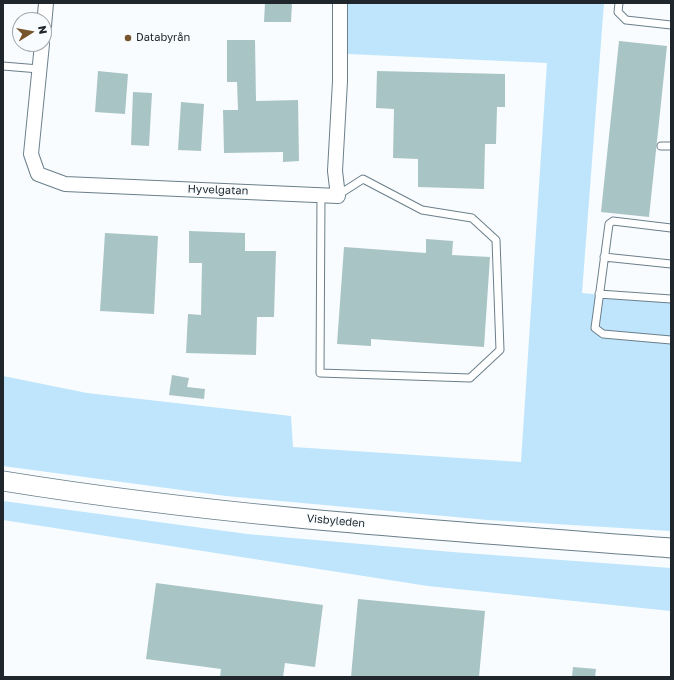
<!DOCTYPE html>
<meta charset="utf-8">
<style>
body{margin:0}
#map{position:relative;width:674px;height:680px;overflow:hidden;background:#f8fcff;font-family:"Golos Text",sans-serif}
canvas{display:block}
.frame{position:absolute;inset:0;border:4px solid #1f272c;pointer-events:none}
.north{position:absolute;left:12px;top:12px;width:40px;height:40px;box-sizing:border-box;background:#f8fcff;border:1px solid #a1a7ab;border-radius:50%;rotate:79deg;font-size:11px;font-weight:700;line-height:16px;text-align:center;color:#1f272c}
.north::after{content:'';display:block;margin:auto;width:14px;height:18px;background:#76552c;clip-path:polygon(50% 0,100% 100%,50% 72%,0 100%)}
</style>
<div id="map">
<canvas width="674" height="680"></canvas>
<div class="frame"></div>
<div class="north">N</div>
</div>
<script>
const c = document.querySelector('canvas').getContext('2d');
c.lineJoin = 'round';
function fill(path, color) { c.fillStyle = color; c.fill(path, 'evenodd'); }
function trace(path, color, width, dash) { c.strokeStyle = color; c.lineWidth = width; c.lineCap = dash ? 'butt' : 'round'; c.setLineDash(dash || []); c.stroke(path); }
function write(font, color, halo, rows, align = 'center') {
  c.font = font + ' "Golos Text",sans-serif'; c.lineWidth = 3; c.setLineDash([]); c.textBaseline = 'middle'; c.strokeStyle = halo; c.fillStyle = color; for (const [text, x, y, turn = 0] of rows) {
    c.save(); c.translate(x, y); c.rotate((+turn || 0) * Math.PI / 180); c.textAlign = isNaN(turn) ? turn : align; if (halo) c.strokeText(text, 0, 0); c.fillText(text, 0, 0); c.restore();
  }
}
fill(new Path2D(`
 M 348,3 L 604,3 L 582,293 L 671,302 L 671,531 L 488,520 L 226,496 L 3,466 L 3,376 L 87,393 L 291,416 L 293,447 L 521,462 L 547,63 L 348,54 Z
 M 3,501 L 247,534 L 452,552 L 671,568 L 671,611 L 428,586 L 3,520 Z`), '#bee5fb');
fill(new Path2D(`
 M 265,3 L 292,3 L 291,22 L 264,22 Z
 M 227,40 L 255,40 L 256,101 L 298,100 L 299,161 L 283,162 L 283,152 L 224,153 L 223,110 L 238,110 L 237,82 L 227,82 Z
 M 619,41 L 667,46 L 649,217 L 601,212 Z
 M 98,71 L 128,74 L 125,114 L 95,112 Z
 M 377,71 L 505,74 L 505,107 L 497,107 L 496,144 L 485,144 L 484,189 L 418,187 L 418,159 L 393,158 L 394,109 L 376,108 Z
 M 133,92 L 152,93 L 149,146 L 131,145 Z
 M 181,102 L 204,104 L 201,151 L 178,150 Z
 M 189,231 L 245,233 L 245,251 L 276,251 L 274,317 L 257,317 L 256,355 L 186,353 L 188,314 L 201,315 L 202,263 L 189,263 Z
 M 105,233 L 158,236 L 154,314 L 100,311 Z
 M 426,239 L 453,241 L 452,255 L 490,257 L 484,347 L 371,339 L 371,346 L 337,344 L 344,247 L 426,253 Z
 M 172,375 L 189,378 L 187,387 L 205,389 L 204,399 L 169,395 Z
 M 156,583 L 323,605 L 315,667 L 285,663 L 283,677 L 220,677 L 221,669 L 146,659 Z
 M 358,599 L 485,611 L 479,677 L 351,677 Z
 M 573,667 L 596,669 L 595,677 L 572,677 Z`), '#a9c4c5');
const lane = new Path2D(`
 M 619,3 L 618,12 L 626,20 L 671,25
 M 3,66 L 39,69
 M 661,146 L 671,146
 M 321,195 L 320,373 L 470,378 L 500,350 L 496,240 L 472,218 L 422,210 L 363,179 L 338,195
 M 671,228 L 613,221 L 609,224 L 595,328 L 603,334 L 671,340
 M 604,257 L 671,264
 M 599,294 L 671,299`);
const street = new Path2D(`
 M 44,26 L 46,3
 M 42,44 L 31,154 L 38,174 L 65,184 L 338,196 L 335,171 L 340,81 L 340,3`);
const secondary = new Path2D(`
 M 3,481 C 224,517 448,531 671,548`);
trace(lane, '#6b7f8a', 9);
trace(street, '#6b7f8a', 16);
trace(secondary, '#6b7f8a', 21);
trace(lane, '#fff', 7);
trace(street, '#fff', 14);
trace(secondary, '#fff', 19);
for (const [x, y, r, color] of [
 [128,38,4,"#76552c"]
]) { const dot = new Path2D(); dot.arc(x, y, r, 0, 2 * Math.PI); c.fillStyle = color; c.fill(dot); trace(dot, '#f8fcff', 1.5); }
write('11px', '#1f272c', '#f8fcff', [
 ["Databyrån",136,38]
], 'left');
write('11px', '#1f272c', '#f8fcff', [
 ["Hyvelgatan",218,190,2],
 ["Visbyleden",336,521,5]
]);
</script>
